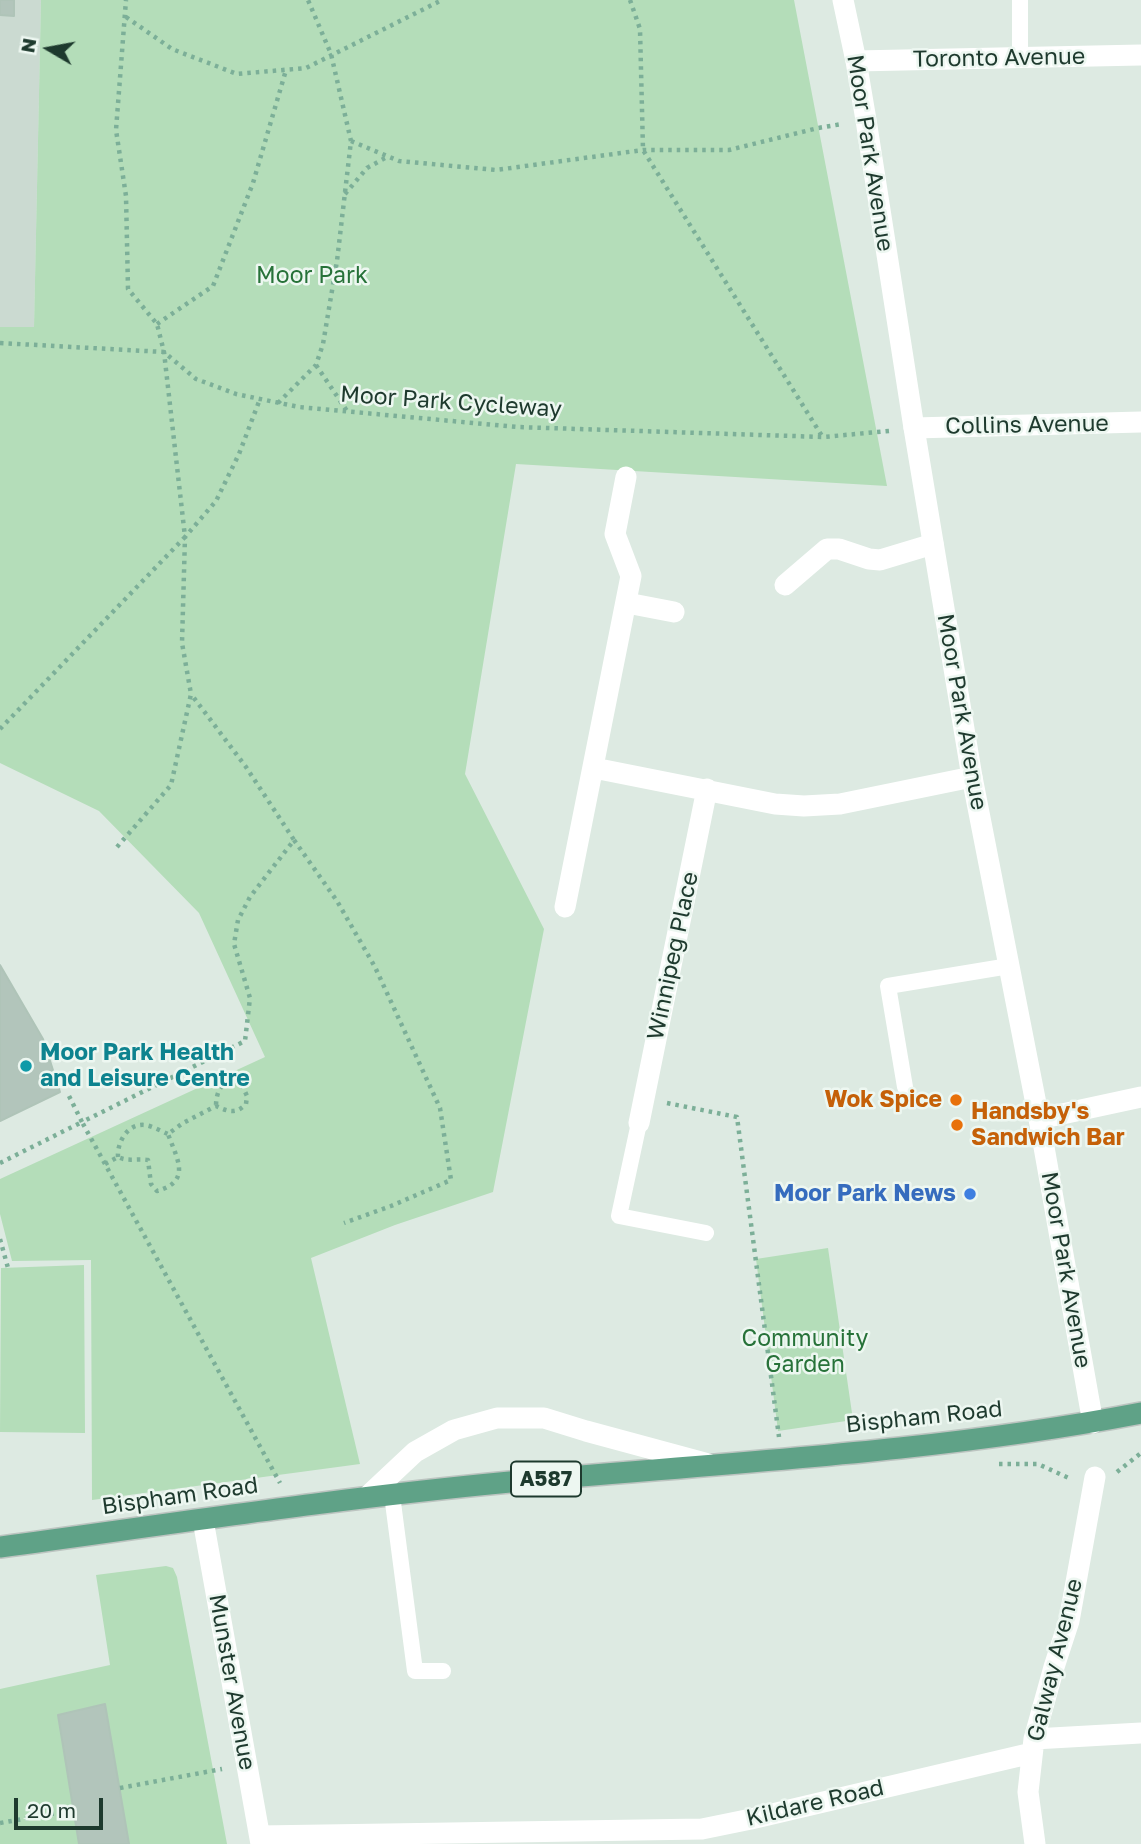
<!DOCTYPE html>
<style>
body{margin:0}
#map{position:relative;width:1141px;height:1844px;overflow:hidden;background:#ddeae2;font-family:"Golos Text",sans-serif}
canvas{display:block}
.north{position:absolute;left:14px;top:14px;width:70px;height:70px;-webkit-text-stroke:5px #edf7f1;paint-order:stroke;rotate:280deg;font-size:19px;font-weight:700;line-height:28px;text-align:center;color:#1e3a2e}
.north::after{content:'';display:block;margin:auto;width:24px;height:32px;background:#1e3a2e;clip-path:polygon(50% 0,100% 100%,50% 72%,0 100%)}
.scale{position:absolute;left:14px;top:1798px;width:89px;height:32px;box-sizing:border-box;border:4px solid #1e3a2e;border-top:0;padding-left:9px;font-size:21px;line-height:24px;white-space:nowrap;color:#1e3a2e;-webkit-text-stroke:5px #edf7f1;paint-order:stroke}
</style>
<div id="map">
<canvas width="1141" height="1844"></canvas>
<div class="north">N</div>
<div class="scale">20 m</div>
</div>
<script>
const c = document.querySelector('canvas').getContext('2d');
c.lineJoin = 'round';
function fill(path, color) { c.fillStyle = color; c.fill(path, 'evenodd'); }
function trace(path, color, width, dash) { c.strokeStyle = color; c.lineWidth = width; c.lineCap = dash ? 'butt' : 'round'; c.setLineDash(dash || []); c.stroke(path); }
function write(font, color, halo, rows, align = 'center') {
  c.font = font + ' "Golos Text",sans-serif'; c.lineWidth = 5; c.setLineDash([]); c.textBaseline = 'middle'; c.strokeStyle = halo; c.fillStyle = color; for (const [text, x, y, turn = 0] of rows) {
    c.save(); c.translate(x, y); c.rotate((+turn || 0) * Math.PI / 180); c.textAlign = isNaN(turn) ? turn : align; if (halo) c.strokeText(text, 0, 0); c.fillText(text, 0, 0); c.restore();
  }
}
fill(new Path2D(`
 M 0,0 L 41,0 L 34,328 L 0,327 Z`), '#cbdad1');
fill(new Path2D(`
 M 41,0 L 794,0 L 887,486 L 516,464 L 465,774 L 544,929 L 493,1192 L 395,1225 L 311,1258 L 360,1464 L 92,1500 L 91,1260 L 12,1261 L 0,1214 L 0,1179 L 265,1057 L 199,913 L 99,811 L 0,763 L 0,327 L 34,327 Z
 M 828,1248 L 853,1420 L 778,1431 L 756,1259 Z
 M 84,1265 L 85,1433 L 0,1432 L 1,1268 Z
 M 166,1566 L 173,1568 L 177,1577 L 227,1844 L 0,1844 L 0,1689 L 110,1665 L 96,1575 Z`), '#b4ddb9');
const building = new Path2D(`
 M 0,0 L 14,0 L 14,16 L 0,15 Z
 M 0,965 L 43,1039 L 60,1092 L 0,1121 Z
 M 105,1704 L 129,1844 L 79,1844 L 58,1715 Z`);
fill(building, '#b2c5bb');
trace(building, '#afc4b8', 2);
const primary = new Path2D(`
 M 0,1547 C 170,1524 339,1498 510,1482 C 720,1463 933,1453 1141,1413`);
trace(primary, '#bcc4c0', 24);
trace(new Path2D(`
 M 630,0 L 640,29 L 643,150 L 822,436
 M 126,17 L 172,49 L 237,74 L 306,68 L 442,0
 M 351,141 L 399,161 L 496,170 L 643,150 L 729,150 L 818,128 L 842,124
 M 345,194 L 367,168 L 387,157
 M 157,324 L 213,286 L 253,183 L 286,70
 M 0,343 L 164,352 L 196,379 L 236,394 L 299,407 L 517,427 L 823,437 L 889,431
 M 316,365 L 347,411
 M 278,403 L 316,365 L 323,344 L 337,261 L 351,141 L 331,54 L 308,0
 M 0,729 L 185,537 L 164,352 L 157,324 L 128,289 L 126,196 L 116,130 L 126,0
 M 294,840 L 337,901 L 375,967 L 440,1108 L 451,1180 L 391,1206 L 344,1223
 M 117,847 L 171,785 L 191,694 L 182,643 L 185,537 L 216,501 L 239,454 L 260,399
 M 69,1096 L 82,1122 L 245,1041 L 250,998 L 234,944 L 238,920 L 250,897 L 294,840 L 246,767 L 191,694
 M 667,1103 L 737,1117 L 779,1437
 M 118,1157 C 117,1142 128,1123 145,1125 C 152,1126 161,1131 168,1134
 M 0,1163 L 82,1122 L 280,1483
 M 105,1164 L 118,1157 C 128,1162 137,1158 148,1160 L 151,1184 L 157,1191 C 192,1181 177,1159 168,1134 L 183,1123 L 216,1106 C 229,1112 236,1114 246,1104 L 247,1096 L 241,1083 C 223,1076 216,1091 216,1106
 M 0,1239 L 8,1268
 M 999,1464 L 1038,1464 L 1071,1479
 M 1117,1472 L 1141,1453
 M 120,1788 L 222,1769
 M 0,1823 L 74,1810`), '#7caf98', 4.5, [3.5, 5]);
trace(new Path2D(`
 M 1020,0 L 1020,57
 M 905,1087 L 888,986 L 1009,966
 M 639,1123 L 619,1216 L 706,1233
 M 392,1495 L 415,1671 L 443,1671`), '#fff', 16);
trace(new Path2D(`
 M 856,61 L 1141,55
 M 914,428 L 1141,422
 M 785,585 L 827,549 L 839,549 L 869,559 L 880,560 L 933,544
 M 627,603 L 674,612
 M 594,768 L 775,804 L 804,806 L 840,804 L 972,777
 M 565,907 L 631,576 L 615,534 L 626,477
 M 1039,1119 L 1141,1097
 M 639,1123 L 707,789
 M 367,1497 L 415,1452 L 454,1430 L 497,1418 L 544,1418 L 586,1431 L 708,1464
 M 203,1520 L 261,1844
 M 1034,1739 L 1141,1733
 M 260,1836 L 702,1829 L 751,1819 L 1032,1753
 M 1035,1844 L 1028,1792 L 1034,1739 L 1054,1667 L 1069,1621 L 1095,1477`), '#fff', 21);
trace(new Path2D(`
 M 843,0 L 856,61 L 866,120 L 914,428 L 972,777 L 1039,1119 L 1093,1423`), '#fff', 21);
trace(primary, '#5fa287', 21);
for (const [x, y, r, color] of [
 [26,1066,7,"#0f9aa8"],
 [956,1100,7,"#e8710a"],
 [957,1125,7,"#e8710a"],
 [970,1194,7,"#3f7fe0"]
]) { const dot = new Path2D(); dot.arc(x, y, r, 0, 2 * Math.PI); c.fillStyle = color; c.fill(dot); trace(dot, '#edf7f1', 2.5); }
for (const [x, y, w] of [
 [546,1479,70]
]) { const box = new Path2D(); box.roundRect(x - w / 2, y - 17.5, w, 35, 5); c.fillStyle = '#edf7f1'; c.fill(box); trace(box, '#1e3a2e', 2); }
write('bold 21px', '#1e3a2e', null, [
 ["A587",546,1479]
]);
write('23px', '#1e3a2e', '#edf7f1', [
 ["Toronto Avenue",999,58,-1],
 ["Moor Park Avenue",870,153,81],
 ["Moor Park Cycleway",451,402,4],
 ["Collins Avenue",1027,425,-1],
 ["Moor Park Avenue",962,712,80],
 ["Winnipeg Place",673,956,-78],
 ["Moor Park Avenue",1066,1270,80],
 ["Bispham Road",924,1417,-6],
 ["Bispham Road",180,1496,-8],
 ["Galway Avenue",1055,1660,-76],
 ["Munster Avenue",232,1682,80],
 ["Kildare Road",815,1803,-13]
]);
write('23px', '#277239', '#edf7f1', [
 ["Moor Park",312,276],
 ["Community",805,1339],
 ["Garden",805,1365]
]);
write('bold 23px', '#0d838f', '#edf7f1', [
 ["Moor Park Health",40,1053],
 ["and Leisure Centre",40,1079]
], 'left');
write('bold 23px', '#c56008', '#edf7f1', [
 ["Wok Spice",942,1100],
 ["Handsby's",971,1112,"left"],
 ["Sandwich Bar",971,1138,"left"]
], 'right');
write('bold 23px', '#366cbe', '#edf7f1', [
 ["Moor Park News",956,1194]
], 'right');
</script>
